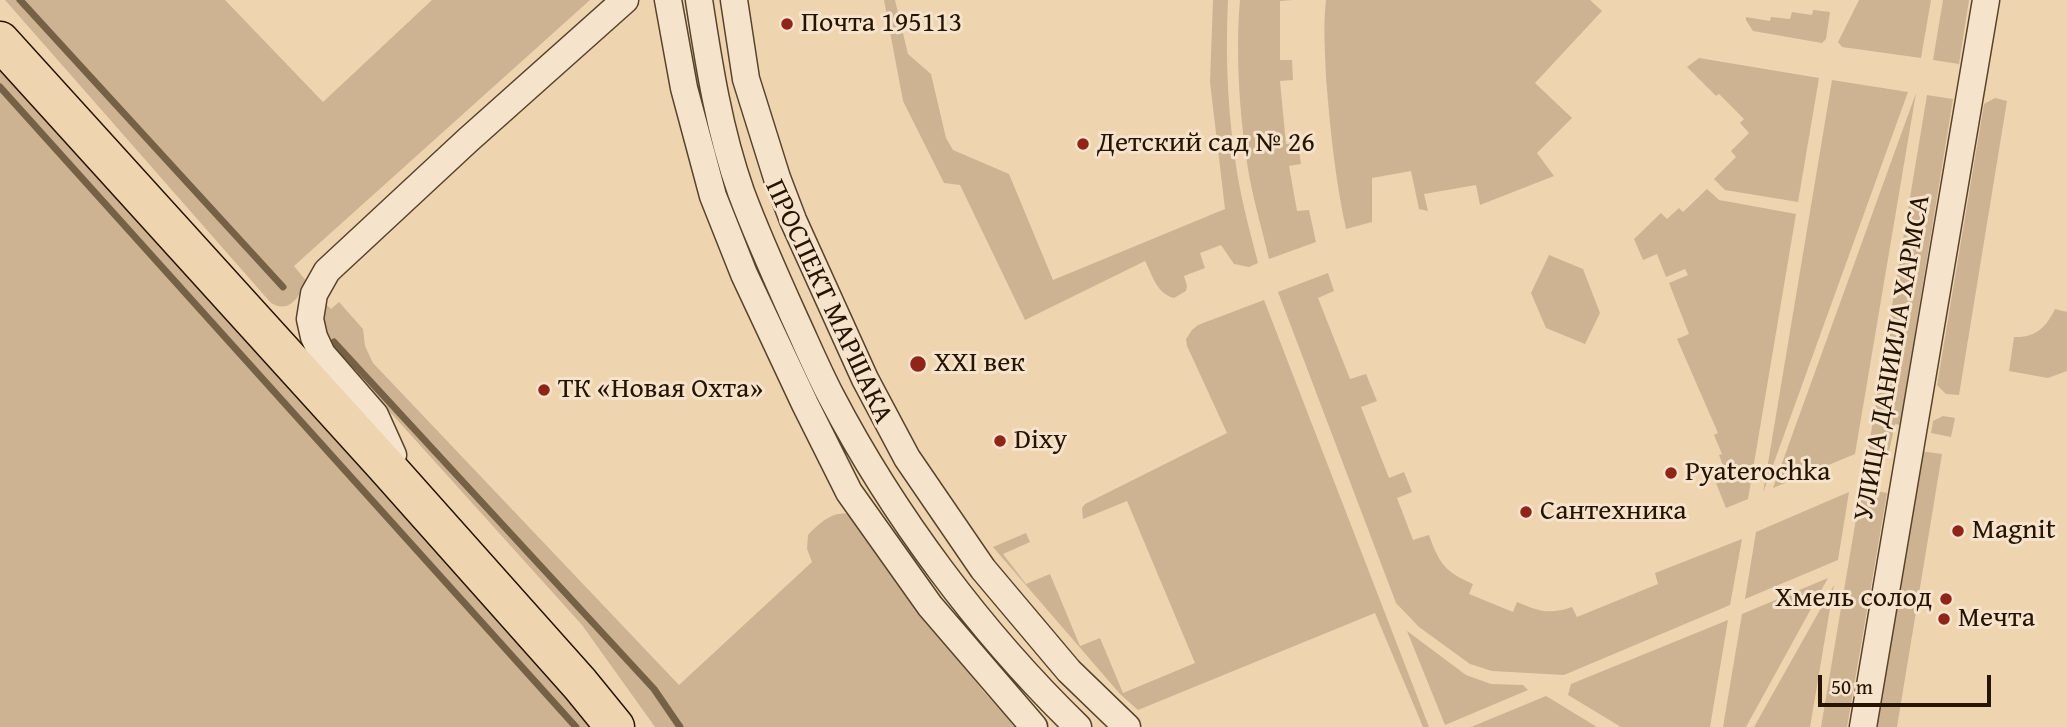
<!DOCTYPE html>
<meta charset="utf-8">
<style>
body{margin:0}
#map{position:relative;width:2067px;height:727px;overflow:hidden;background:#efd4b0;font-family:"Gentium Book Plus",serif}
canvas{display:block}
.scale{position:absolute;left:1818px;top:675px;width:173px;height:32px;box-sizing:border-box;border:4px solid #261400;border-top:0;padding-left:9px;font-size:21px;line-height:24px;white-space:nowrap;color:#261400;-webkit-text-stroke:5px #f5e3cc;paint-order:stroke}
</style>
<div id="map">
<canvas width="2067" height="727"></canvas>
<div class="scale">50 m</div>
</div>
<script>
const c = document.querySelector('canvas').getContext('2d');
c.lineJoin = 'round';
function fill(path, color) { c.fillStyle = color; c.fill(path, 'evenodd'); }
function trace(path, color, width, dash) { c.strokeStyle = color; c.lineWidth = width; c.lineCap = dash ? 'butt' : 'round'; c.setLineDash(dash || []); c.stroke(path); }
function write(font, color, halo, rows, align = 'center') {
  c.font = font + ' "Gentium Book Plus",serif'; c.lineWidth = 6; c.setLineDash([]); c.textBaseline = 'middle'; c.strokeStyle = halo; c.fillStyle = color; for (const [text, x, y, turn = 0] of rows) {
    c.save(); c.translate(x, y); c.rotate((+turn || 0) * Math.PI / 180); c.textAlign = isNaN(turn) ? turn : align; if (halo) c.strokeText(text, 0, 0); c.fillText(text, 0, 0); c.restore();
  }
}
fill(new Path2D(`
 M 5,0 L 225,0 L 323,102 L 432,0 L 590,0 L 294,266 L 307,282 C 298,297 290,314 271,303 Z
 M 884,0 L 895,0 L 908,54 L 931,74 L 946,138 L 953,150 L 1009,174 L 1053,280 L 1225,209 L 1210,82 L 1213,0 L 1228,0 C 1225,59 1228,120 1238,178 C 1243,207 1251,235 1258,263 L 1249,267 L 1234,264 L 1221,245 L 1200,253 L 1205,268 L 1184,276 L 1187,286 L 1186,291 L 1174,298 C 1156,293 1153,276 1145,261 L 1025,320 L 960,185 L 944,183 L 903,101 Z
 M 1240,0 L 1293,0 L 1280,1 L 1280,60 L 1292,60 L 1293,80 L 1280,81 L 1286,144 L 1298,143 L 1301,164 L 1289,166 L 1297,211 L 1309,210 L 1316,242 L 1269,259 C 1263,233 1255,206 1250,180 C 1240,124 1235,56 1240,0 Z
 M 1326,0 L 1590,0 L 1602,11 L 1535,83 L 1572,118 L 1537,153 L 1554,176 L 1480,205 L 1476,185 L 1424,194 L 1428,211 L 1419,209 L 1411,171 L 1372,178 L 1372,222 L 1346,229 C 1335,178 1330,128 1326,77 C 1325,51 1323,25 1326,0 Z
 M 1859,0 L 1931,0 L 1921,58 L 1842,47 L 1838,42 Z
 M 1943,0 L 1969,0 L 1959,64 L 1933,60 Z
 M 1813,10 L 1830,12 L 1826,39 L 1822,43 L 1753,31 L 1746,20 L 1746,17 L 1770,21 L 1771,17 L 1790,19 L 1792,12 L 1812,15 Z
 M 1699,58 L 1819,78 L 1798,202 L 1725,190 L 1714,179 L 1736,157 L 1731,151 L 1749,133 L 1740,123 L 1744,119 L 1719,94 L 1716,96 L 1687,67 Z
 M 0,63 L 594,727 L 0,727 Z
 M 1832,80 L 1908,92 L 1763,493 Z
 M 1916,93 L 1855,454 L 1773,488 Z
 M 1927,95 L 1953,99 L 1900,425 L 1895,424 L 1888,456 L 1868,451 Z
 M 1995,98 L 2007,101 L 1959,395 L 1946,394 L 1937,385 L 1984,104 Z
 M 1707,189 L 1719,200 L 1796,214 L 1748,499 L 1726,508 L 1714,478 L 1726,473 L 1719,455 L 1722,454 L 1714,435 L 1718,433 L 1677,339 L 1689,334 L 1669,283 L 1688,275 L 1685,269 L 1666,277 L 1657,254 L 1643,260 L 1634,239 L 1661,213 L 1667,219 L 1679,208 L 1683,212 Z
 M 1549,255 L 1583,269 L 1600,313 L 1585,344 L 1546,328 L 1531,293 Z
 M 1328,273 L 1334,291 L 1318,298 L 1350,379 L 1366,374 L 1377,401 L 1361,407 L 1389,478 L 1404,472 L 1412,492 L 1397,498 L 1413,540 L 1429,535 C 1439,563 1445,572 1473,584 L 1469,594 L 1513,612 L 1517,602 C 1538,611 1549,615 1572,607 L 1577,617 L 1658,584 L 1655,573 L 1742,539 L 1730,605 L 1564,675 L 1492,671 L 1470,664 L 1419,627 L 1396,603 L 1278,292 Z
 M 1264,300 L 1429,727 L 1423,727 L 1375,613 L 1138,710 L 1120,694 L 993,547 L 1026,533 L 1030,542 L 1003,554 L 1026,584 L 1050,574 L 1080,646 L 1100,638 L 1123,693 L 1195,663 L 1127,501 L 1083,519 L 1082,508 L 1085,504 L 1227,433 L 1187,346 L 1186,339 L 1192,330 L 1198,325 Z
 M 339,302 L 363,329 L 365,346 L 373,363 L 679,685 L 812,562 L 807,549 L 808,535 C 818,525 831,511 848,514 L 896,582 L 984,692 L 1017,727 L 655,727 L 582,625 L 336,352 C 324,334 322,324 325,303 L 331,309 Z
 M 2055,309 L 2067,312 L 2067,371 L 2048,378 L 2009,371 L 2014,337 C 2036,338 2046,327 2055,309 Z
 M 1943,416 L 1955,418 L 1951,437 L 1931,433 L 1933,421 Z
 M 1920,451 L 1942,454 L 1897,727 L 1875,727 Z
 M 1861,489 L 1887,493 L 1847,727 L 1821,727 Z
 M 1849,492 L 1838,560 L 1745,599 L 1756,532 Z
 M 1828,578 L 1746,727 L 1723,727 L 1742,614 Z
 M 1834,585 L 1810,727 L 1754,727 Z
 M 1728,620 L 1710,727 L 1621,727 L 1568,695 L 1571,684 Z
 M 1407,631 L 1466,675 L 1491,684 L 1523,685 L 1528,690 L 1445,725 Z
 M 1546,696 L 1597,727 L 1471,727 Z`), '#cdb392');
trace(new Path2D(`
 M 20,0 L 283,287
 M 0,87 L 576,727
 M 334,342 L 654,689 L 680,727`), '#766046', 7);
const minor = new Path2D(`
 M 668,0 L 684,88 L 713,196 L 744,274 L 805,404 L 849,492 L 930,606 L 1034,727
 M 699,0 C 709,65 719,130 741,192 C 757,235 776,277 795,319 C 807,345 818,371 831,396 C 893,515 981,633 1078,727
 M 734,0 L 746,79 L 777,178 L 793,220 L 865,379 L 907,458 L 983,569 L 1069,671 L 1127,727
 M 393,455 L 375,415 L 322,354 L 314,337 L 310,319 L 314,294 L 327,271 L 468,140 L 625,0
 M 1863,727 L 1986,0`);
const primary = new Path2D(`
 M 0,41 L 384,464 L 580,684 L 615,727`);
trace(minor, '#58442c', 29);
trace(primary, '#261400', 41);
trace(minor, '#f5e3cc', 26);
trace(primary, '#efd4b0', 38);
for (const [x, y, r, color] of [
 [787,24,7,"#8f2418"],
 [1083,144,7,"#8f2418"],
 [918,364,9,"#8f2418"],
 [544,390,7,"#8f2418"],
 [1000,441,7,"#8f2418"],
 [1671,473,7,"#8f2418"],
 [1526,512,7,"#8f2418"],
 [1958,531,7,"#8f2418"],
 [1946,599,7,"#8f2418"],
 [1944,619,7,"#8f2418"]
]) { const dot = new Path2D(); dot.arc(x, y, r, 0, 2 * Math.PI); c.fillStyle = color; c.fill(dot); trace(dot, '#f5e3cc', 2.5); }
write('28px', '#261400', '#f5e3cc', [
 ["Почта 195113",801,24],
 ["Детский сад № 26",1097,144],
 ["XXI век",934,364],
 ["ТК «Новая Охта»",558,390],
 ["Dixy",1014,441],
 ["Pyaterochka",1685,473],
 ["Сантехника",1540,512],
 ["Magnit",1972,531],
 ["Хмель солод",1932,599,"right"],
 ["Мечта",1958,619]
], 'left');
write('28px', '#261400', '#f5e3cc', [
 ["ПРОСПЕКТ МАРШАКА",828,302,65],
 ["УЛИЦА ДАНИИЛА ХАРМСА",1893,358,-80]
]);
</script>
